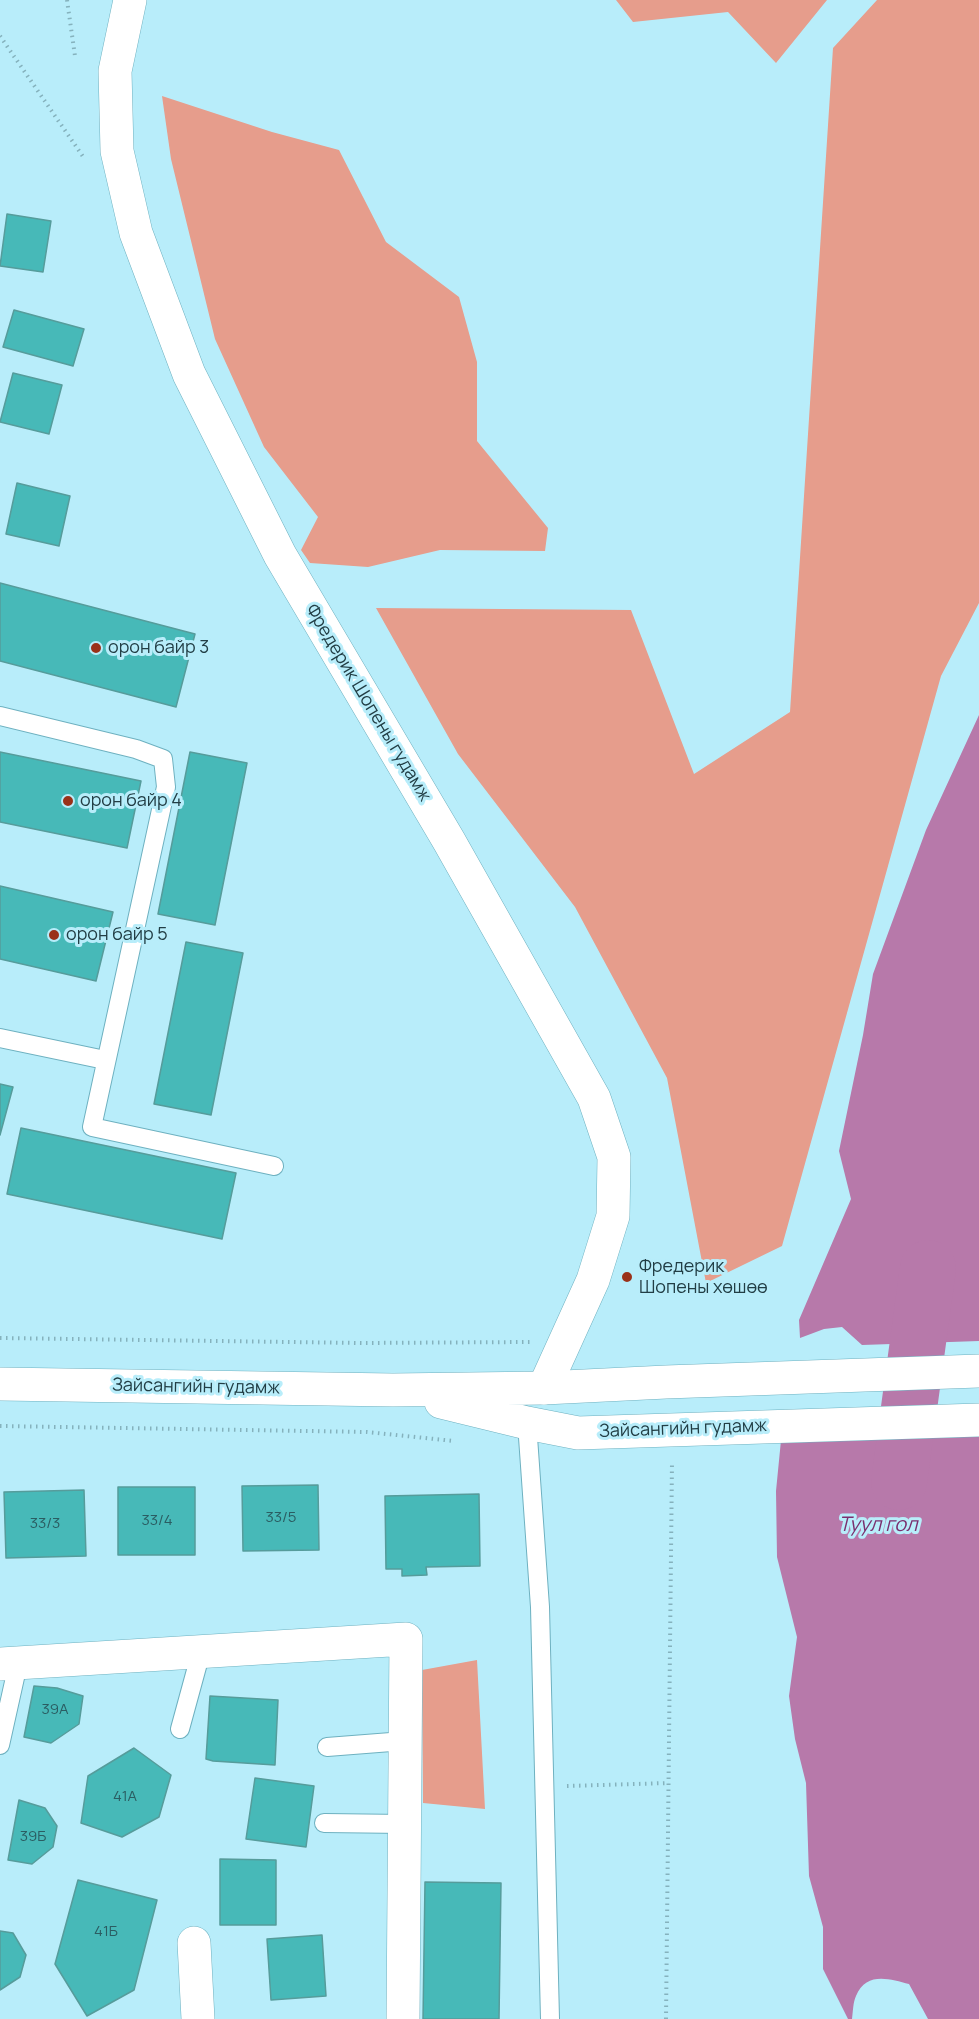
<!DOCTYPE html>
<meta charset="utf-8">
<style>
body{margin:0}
canvas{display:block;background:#b8edfa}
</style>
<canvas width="979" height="2019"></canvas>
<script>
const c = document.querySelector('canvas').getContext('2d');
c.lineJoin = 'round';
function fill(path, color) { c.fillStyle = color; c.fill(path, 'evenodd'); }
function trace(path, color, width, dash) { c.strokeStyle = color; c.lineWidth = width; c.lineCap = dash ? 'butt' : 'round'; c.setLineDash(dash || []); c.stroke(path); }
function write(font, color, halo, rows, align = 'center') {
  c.font = font + ' Manrope,sans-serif'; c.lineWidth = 6; c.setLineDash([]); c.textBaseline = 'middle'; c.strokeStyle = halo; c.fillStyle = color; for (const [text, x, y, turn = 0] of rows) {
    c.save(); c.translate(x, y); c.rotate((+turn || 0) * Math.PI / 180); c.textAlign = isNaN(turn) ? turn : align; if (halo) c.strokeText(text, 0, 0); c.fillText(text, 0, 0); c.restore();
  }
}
fill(new Path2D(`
 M 616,0 L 827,0 L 776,63 L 728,12 L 633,22 Z
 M 877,0 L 979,0 L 979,603 L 941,676 L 782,1246 L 706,1283 L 667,1078 L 575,907 L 458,754 L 376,608 L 631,610 L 694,774 L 790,712 L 833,48 Z
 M 162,96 L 272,132 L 339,150 L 386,242 L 459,297 L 477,362 L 477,441 L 548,528 L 545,551 L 440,550 L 368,567 L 310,563 L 301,550 L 318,517 L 264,447 L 215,339 L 171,159 Z
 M 477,1660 L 485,1809 L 423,1803 L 422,1670 Z`), '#e69d8c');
fill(new Path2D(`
 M 979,715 L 979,1341 L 862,1345 L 842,1327 L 824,1329 L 800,1338 L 799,1320 L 851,1199 L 839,1151 L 863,1035 L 873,974 L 926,830 Z
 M 979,1414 L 979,2019 L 928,2019 L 909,1984 C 890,1979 866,1971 856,1996 C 853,2002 853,2012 852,2019 L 848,2019 L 823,1969 L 823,1927 L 809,1876 L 806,1783 L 795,1739 L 789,1696 L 797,1637 L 777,1557 L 776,1491 L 783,1420 Z`), '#b779aa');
trace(new Path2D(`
 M 899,1482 L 928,1268`), '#b779aa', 56);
const building = new Path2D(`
 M 7,214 L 51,221 L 43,272 L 0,266 Z
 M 14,310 L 84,329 L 73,366 L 3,347 Z
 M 13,373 L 62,385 L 49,434 L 0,422 Z
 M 17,483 L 70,496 L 59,546 L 6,534 Z
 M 0,583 L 195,634 L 176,707 L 0,661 Z
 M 0,752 L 141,781 L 127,848 L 0,822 Z
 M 190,752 L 247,763 L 215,925 L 158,914 Z
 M 0,886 L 113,912 L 96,981 L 0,959 Z
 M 186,942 L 243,953 L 211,1115 L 154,1104 Z
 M 0,1084 L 13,1087 L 0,1135 Z
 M 21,1128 L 236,1173 L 222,1239 L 7,1194 Z
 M 318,1485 L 319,1550 L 243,1551 L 242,1486 Z
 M 118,1487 L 195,1487 L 195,1555 L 118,1555 Z
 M 84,1490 L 86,1556 L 6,1558 L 4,1492 Z
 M 479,1494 L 480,1566 L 426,1567 L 427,1575 L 402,1576 L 402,1569 L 386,1569 L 385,1496 Z
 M 34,1686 L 57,1688 L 83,1696 L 79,1724 L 51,1743 L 24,1737 Z
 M 210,1696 L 278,1700 L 275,1765 L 213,1761 L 206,1759 Z
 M 134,1748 L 171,1775 L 159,1817 L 122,1837 L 81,1823 L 88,1776 Z
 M 255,1778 L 314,1786 L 306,1847 L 246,1839 Z
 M 19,1800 L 45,1808 L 57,1826 L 53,1847 L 32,1864 L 8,1860 Z
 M 220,1859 L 276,1860 L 276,1925 L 220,1925 Z
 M 78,1880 L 157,1900 L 134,1990 L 87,2016 L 55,1964 Z
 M 425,1882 L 501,1883 L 499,2019 L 423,2019 Z
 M 0,1931 L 13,1933 L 26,1955 L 20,1977 L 0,1990 Z
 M 322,1935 L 326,1996 L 271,2000 L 267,1939 Z`);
fill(building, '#47b9b8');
trace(building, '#569c9b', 1.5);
const lane = new Path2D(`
 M 0,716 L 136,749 L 163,759 L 166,787 L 92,1127 L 274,1166
 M 0,1038 L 105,1060
 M 527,1423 L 540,1607 L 550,2019
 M 180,1729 L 201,1652
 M 0,1745 L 18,1664
 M 327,1747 L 404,1741
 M 324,1823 L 405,1824`);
const street = new Path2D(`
 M 0,1664 L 406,1639 L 403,2019
 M 194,1943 L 198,2019`);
const secondary = new Path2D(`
 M 130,0 L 115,71 L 117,151 L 136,233 L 189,374 L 280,555 L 449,841 L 594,1098 L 614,1157 L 613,1216 L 593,1280 L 544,1388`);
const primary = new Path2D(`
 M 0,1384 L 393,1390 L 544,1388 L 666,1382 L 979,1371
 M 441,1402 L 527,1423 L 578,1433 L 979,1420`);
trace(lane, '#6eb1c0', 20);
trace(street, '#6eb1c0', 34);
trace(secondary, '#6eb1c0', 34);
trace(primary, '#6eb1c0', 34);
trace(new Path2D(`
 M 67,0 L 75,56
 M 0,36 L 84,158
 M 0,1338 L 362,1343 L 530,1342
 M 0,1426 L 367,1432 L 454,1441
 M 567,1786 L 669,1783
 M 666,2019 L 672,1461`), '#85b2bd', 4, [1.5, 4.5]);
trace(lane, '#fff', 18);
trace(street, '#fff', 33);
trace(secondary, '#fff', 33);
trace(primary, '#fff', 33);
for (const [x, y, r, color] of [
 [96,648,6,"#9a3119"],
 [68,801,6,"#9a3119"],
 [54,935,6,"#9a3119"],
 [627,1277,6,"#9a3119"]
]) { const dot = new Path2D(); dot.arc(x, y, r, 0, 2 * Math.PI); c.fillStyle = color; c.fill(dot); trace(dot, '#b8edfa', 2); }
write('15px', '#2b5d62', null, [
 ["33/5",281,1518],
 ["33/4",157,1521],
 ["33/3",45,1524],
 ["39А",55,1710],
 ["41А",125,1797],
 ["39Б",33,1837],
 ["41Б",106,1932]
]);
write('18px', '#223e45', '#b8edfa', [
 ["орон байр 3",108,648],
 ["орон байр 4",80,801],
 ["орон байр 5",66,935],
 ["Фредерик",639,1267],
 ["Шопены хөшөө",639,1288]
], 'left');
write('18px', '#223e45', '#b8edfa', [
 ["Фредерик Шопены гудамж",368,703,59],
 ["Зайсангийн гудамж",196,1387,1],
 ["Зайсангийн гудамж",683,1429,-2]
]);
write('italic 20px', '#7a2f6e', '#b8edfa', [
 ["Туул гол",878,1525]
]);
</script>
